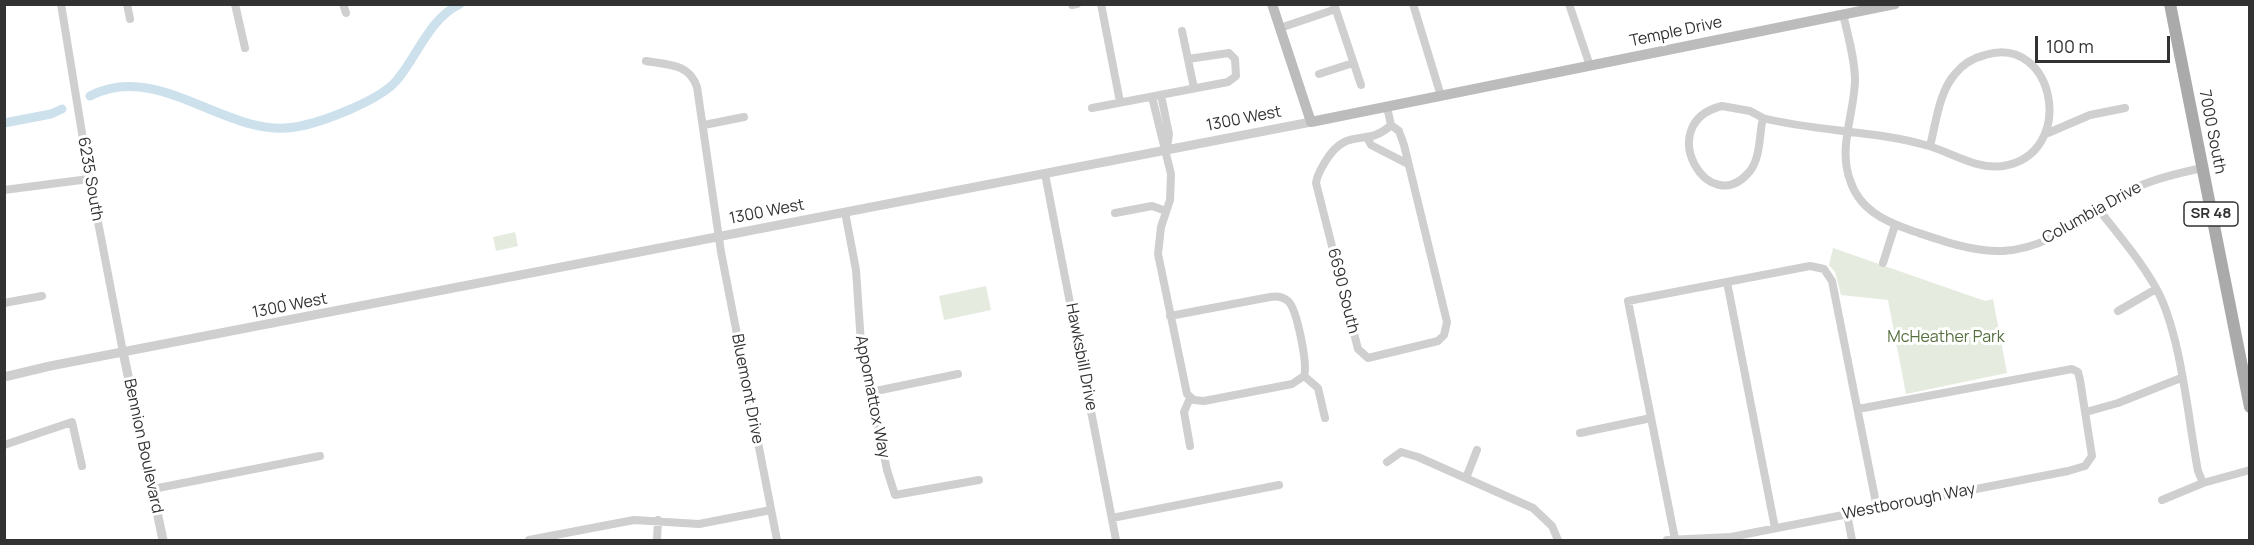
<!DOCTYPE html>
<style>
body{margin:0}
#map{position:relative;width:2254px;height:545px;overflow:hidden;background:#fff;font-family:Manrope,sans-serif}
canvas{display:block}
.frame{position:absolute;inset:0;border:6px solid #323232;pointer-events:none}
.scale{position:absolute;left:2035px;top:36px;width:135px;height:27px;box-sizing:border-box;border:3px solid #323232;border-top:0;padding-left:8px;font-size:18px;line-height:21px;white-space:nowrap;color:#323232;-webkit-text-stroke:4px #fff;paint-order:stroke}
</style>
<div id="map">
<canvas width="2254" height="545"></canvas>
<div class="frame"></div>
<div class="scale">100 m</div>
</div>
<script>
const c = document.querySelector('canvas').getContext('2d');
c.lineJoin = 'round';
function fill(path, color) { c.fillStyle = color; c.fill(path, 'evenodd'); }
function trace(path, color, width, dash) { c.strokeStyle = color; c.lineWidth = width; c.lineCap = dash ? 'butt' : 'round'; c.setLineDash(dash || []); c.stroke(path); }
function write(font, color, halo, rows, align = 'center') {
  c.font = font + ' Manrope,sans-serif'; c.lineWidth = 6; c.setLineDash([]); c.textBaseline = 'middle'; c.strokeStyle = halo; c.fillStyle = color; for (const [text, x, y, turn = 0] of rows) {
    c.save(); c.translate(x, y); c.rotate((+turn || 0) * Math.PI / 180); c.textAlign = isNaN(turn) ? turn : align; if (halo) c.strokeText(text, 0, 0); c.fillText(text, 0, 0); c.restore();
  }
}
fill(new Path2D(`
 M 515,232 L 518,246 L 496,251 L 493,237 Z
 M 1833,248 L 1985,301 L 1993,299 L 2007,373 L 1906,394 L 1888,300 L 1841,295 L 1835,272 L 1829,265 Z
 M 986,286 L 991,310 L 944,320 L 939,296 Z`), '#e5ebde');
trace(new Path2D(`
 M 90,96 C 160,60 227,139 295,127 C 321,123 381,100 397,80 C 418,55 429,19 460,4
 M 4,123 L 51,114 L 62,109`), '#cde1ed', 9);
trace(new Path2D(`
 M 61,4 L 88,170 L 123,352
 M 127,4 L 130,19
 M 235,4 L 245,48
 M 343,4 L 346,13
 M 1101,4 L 1120,102
 M 1334,4 L 1361,85
 M 1413,4 L 1441,96
 M 1569,4 L 1590,66
 M 1072,5 L 1077,4
 M 1843,14 C 1848,36 1855,59 1855,81 C 1854,115 1838,147 1850,180 C 1859,209 1884,221 1910,230 C 1940,240 1971,252 2003,251 C 2053,248 2083,215 2124,193 C 2149,180 2175,174 2202,168
 M 1280,28 L 1336,9
 M 1182,31 L 1194,88
 M 646,61 C 668,65 689,63 697,87 L 721,252 L 777,540
 M 1319,74 L 1353,63
 M 1161,95 L 1169,134 L 1167,148
 M 1152,97 L 1171,174 L 1170,200 L 1161,227 L 1158,254 L 1187,394 L 1194,400 L 1204,401 L 1292,384 L 1304,376
 M 1722,106 L 1750,111 L 1763,118 C 1759,134 1761,157 1750,171 C 1709,222 1652,123 1722,106 Z
 M 1387,107 L 1391,125 C 1366,149 1348,124 1325,162 C 1321,169 1317,175 1316,183 L 1358,349 L 1368,358 L 1438,341 L 1444,335 L 1447,322 L 1404,145 L 1399,131 L 1391,125
 M 1092,108 L 1228,82 L 1236,76 L 1235,59 L 1229,53 L 1188,59
 M 1763,118 C 1817,132 1875,130 1929,146 C 1952,153 1978,170 2003,166 C 2078,154 2055,33 1985,55 C 1973,58 1963,64 1955,74 C 1939,92 1936,123 1930,146
 M 704,125 L 744,117
 M 2048,133 L 2090,115 L 2125,108
 M 1367,137 L 1371,145 L 1408,164
 M 1045,174 L 1116,540
 M 4,190 L 89,179
 M 2099,210 C 2119,235 2140,260 2156,288 C 2181,333 2188,419 2198,471 L 2203,483
 M 845,212 L 856,270 L 861,344 L 887,470 L 895,495 L 979,480
 M 1115,213 L 1152,206 L 1166,211
 M 1883,263 L 1895,225
 M 1727,282 L 1775,528
 M 4,303 L 42,296
 M 2118,311 L 2156,289
 M 1170,316 L 1270,297 C 1276,296 1283,297 1288,301 C 1297,309 1308,365 1304,376
 M 1304,376 L 1318,388 L 1325,418
 M 871,392 L 958,374
 M 2086,412 L 2118,403 L 2181,378
 M 1580,433 L 1651,418
 M 4,445 L 72,422 L 82,466
 M 1190,446 L 1184,412 L 1190,398
 M 1387,462 L 1401,452 L 1418,457 L 1533,508 L 1552,526 L 1558,540
 M 1466,478 L 1477,450
 M 153,489 L 320,456
 M 2162,500 L 2203,483 L 2250,470
 M 1847,514 L 1852,540
 M 1112,518 L 1279,485
 M 1675,539 L 1628,301 L 1810,266 L 1824,269 L 1832,281 L 1877,508
 M 529,540 L 634,520 L 699,524 L 771,510
 M 657,540 L 658,520
 M 1667,540 L 1731,537 L 2068,471 L 2085,466 L 2092,456 L 2080,380 L 2078,372 L 2072,369 L 1858,409`), '#cfcfcf', 8);
trace(new Path2D(`
 M 123,352 L 163,540
 M 4,377 L 50,366 L 1311,122`), '#cfcfcf', 9);
trace(new Path2D(`
 M 1272,4 L 1311,122 L 1895,4`), '#bcbcbc', 10);
trace(new Path2D(`
 M 2170,4 L 2250,407`), '#aaa', 12);
for (const [x, y, w] of [
 [2211,214,54]
]) { const box = new Path2D(); box.roundRect(x - w / 2, y - 12, w, 24, 4.5); c.fillStyle = '#fff'; c.fill(box); trace(box, '#323232', 1.5); }
write('bold 15px', '#323232', null, [
 ["SR 48",2211,214]
]);
write('16px', '#323232', '#fff', [
 ["Temple Drive",1676,32,-12],
 ["1300 West",1244,119,-11],
 ["7000 South",2212,132,79],
 ["6235 South",90,179,80],
 ["1300 West",767,212,-11],
 ["Columbia Drive",2092,213,-29],
 ["6690 South",1343,291,76],
 ["1300 West",290,306,-11],
 ["Hawksbill Drive",1081,357,79],
 ["Bluemont Drive",747,389,79],
 ["Appomattox Way",872,397,79],
 ["Bennion Boulevard",143,446,78],
 ["Westborough Way",1909,502,-11]
]);
write('16px', '#566f3e', '#fff', [
 ["McHeather Park",1946,338]
]);
</script>
